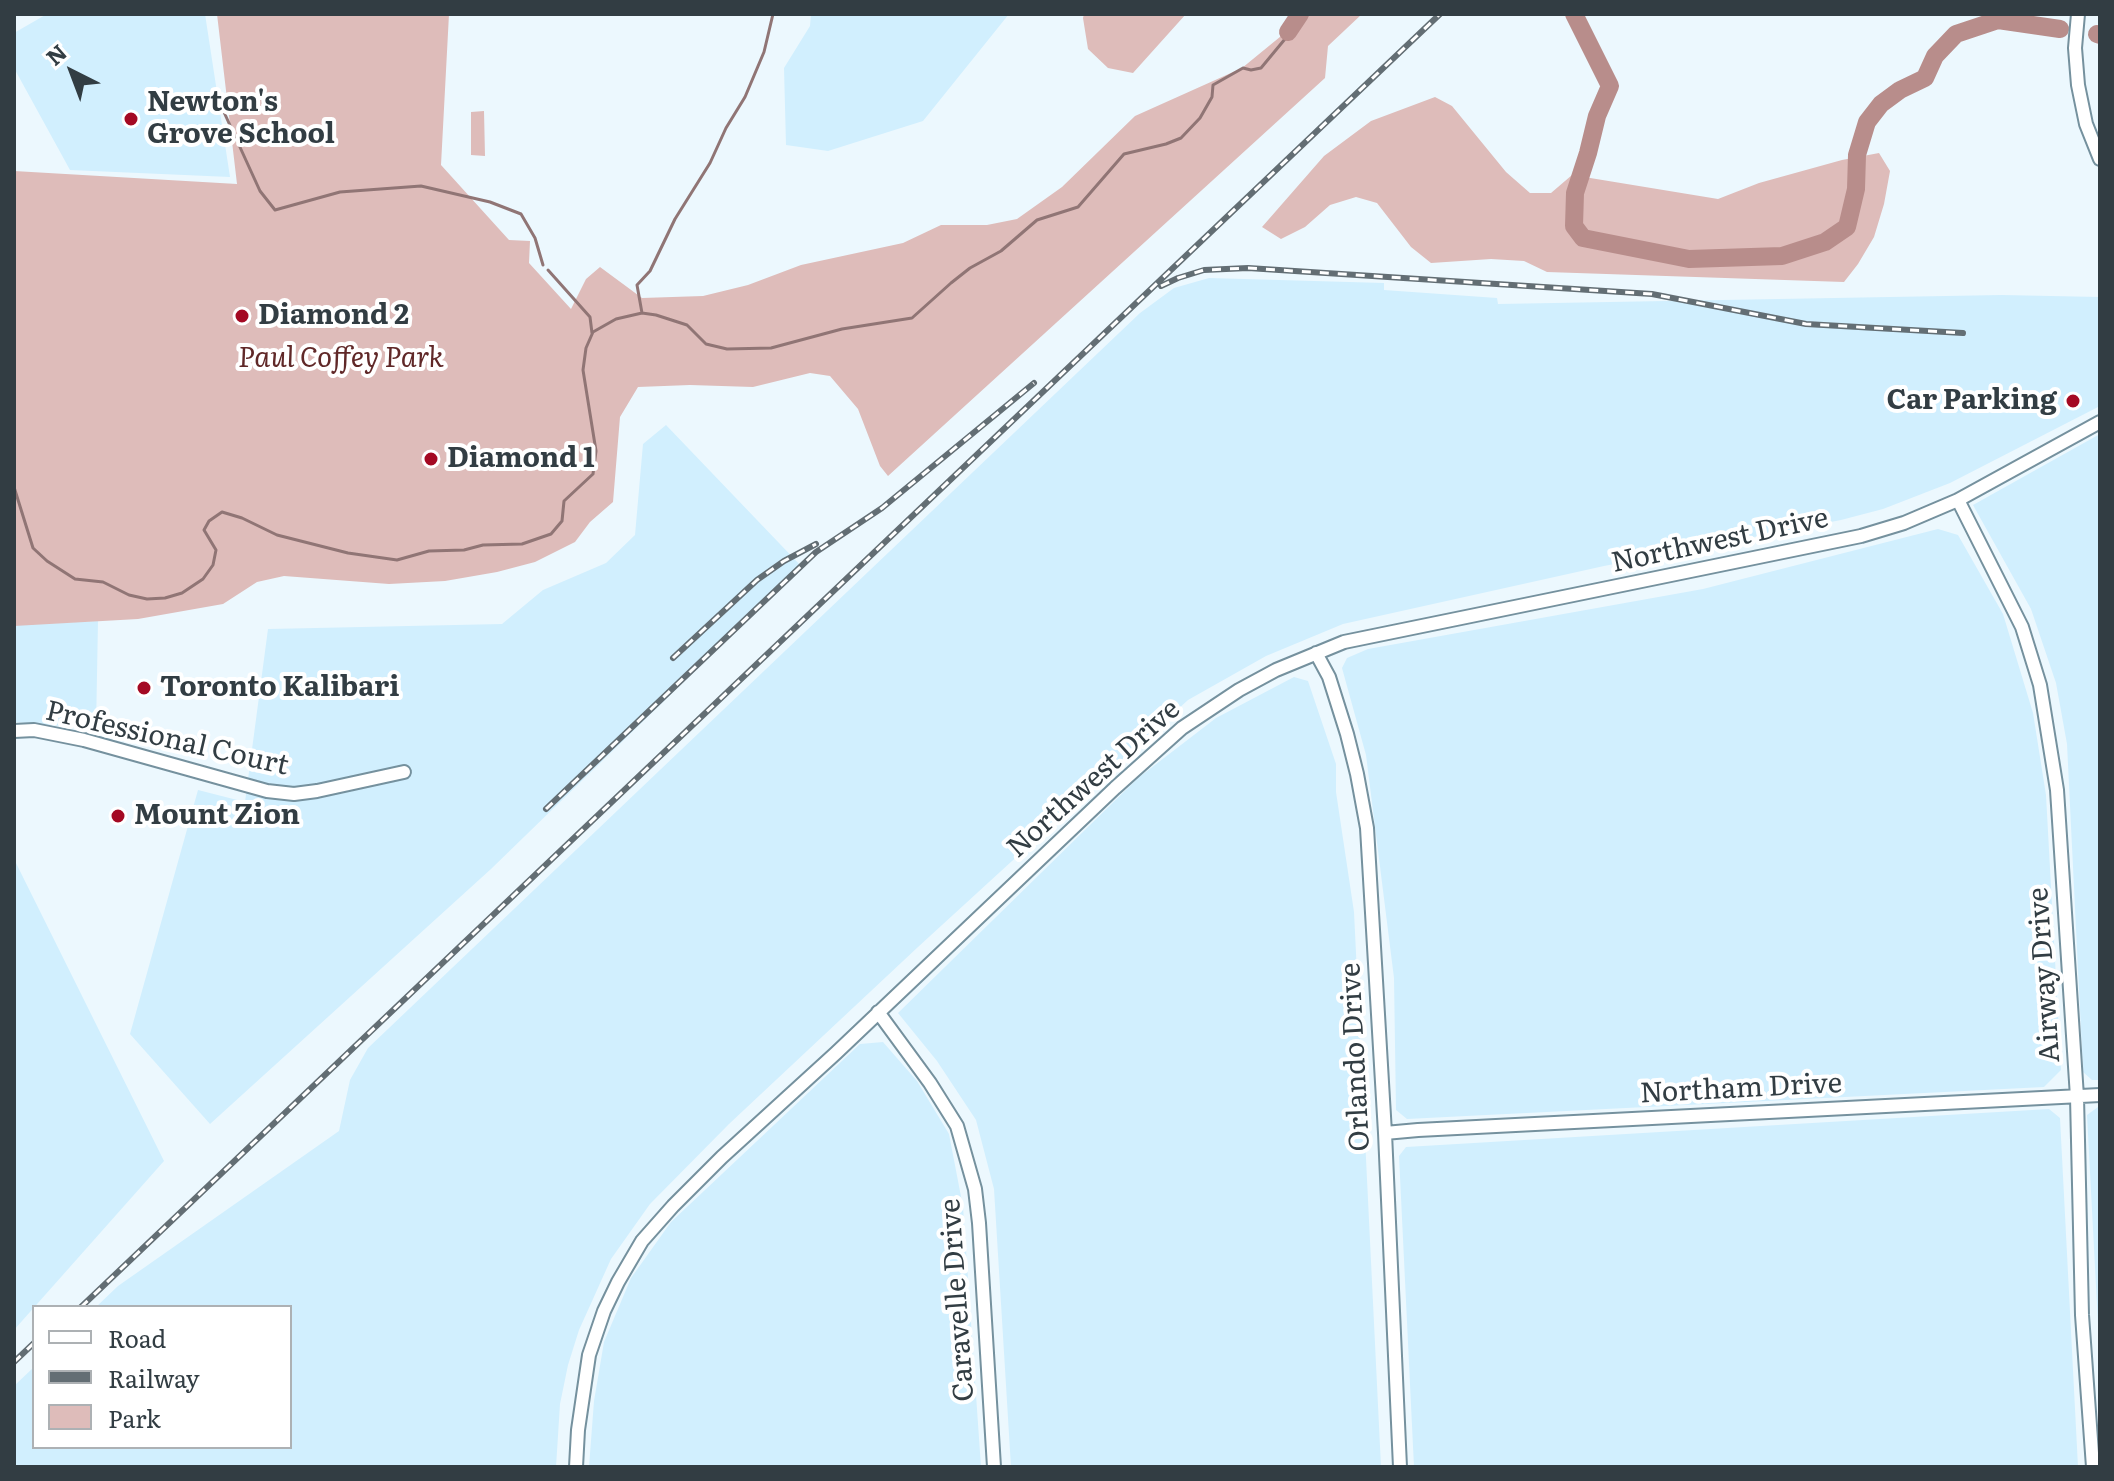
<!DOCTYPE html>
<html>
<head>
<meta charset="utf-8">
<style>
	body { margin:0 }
	#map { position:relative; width:2114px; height:1481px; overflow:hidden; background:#ecf8fe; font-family:Literata,serif }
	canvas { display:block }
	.frame { position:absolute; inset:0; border:16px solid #323d43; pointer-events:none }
	.legend { position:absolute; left:32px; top:1305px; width:260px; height:144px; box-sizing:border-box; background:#fff; border:2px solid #adb1b4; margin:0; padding:10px 14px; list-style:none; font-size:24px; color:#323d43 }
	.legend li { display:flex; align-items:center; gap:16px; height:40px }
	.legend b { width:40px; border:2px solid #adb1b4 }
	.north { position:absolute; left:32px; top:32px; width:80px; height:80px; -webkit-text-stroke:6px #fff; paint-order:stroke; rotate:318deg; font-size:22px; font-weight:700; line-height:32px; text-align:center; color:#323d43 }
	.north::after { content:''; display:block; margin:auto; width:28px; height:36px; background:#323d43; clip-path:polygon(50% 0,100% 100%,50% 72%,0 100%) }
</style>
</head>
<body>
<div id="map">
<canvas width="2114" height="1481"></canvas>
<div class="frame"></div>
<ul class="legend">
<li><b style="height:10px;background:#fff"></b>Road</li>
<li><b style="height:10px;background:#636e74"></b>Railway</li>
<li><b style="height:22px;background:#debcba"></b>Park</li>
</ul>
<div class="north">N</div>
</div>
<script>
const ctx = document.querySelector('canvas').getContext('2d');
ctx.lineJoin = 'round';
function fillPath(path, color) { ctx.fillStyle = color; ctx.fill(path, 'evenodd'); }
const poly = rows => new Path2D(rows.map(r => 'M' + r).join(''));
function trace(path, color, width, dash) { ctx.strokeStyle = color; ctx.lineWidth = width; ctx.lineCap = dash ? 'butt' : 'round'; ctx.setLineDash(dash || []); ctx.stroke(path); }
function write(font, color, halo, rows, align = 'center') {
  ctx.font = font + ' Literata,serif'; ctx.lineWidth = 8; ctx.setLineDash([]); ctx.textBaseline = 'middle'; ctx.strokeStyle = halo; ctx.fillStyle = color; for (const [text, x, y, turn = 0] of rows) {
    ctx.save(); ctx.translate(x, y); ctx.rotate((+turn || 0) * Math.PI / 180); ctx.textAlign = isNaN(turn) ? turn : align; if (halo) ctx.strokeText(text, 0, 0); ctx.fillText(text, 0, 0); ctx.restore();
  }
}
const built = poly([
	[47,14,205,14,230,177,70,170,14,68,14,33],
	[811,14,1009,14,923,121,828,151,786,145,784,68,810,26],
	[1209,278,1384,283,1384,290,1497,298,1498,304,2002,295,2100,297,2100,406,1950,483,1883,509,1841,520,1604,566,1343,624,1266,656,1188,700,918,947,729,1124,650,1204,611,1259,579,1330,568,1365,560,1404,556,1467,14,1467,14,1386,34,1367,34,1447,290,1447,290,1307,96,1307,118,1286,339,1131,350,1080,368,1048,1140,313,1174,288],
	[666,425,802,567,491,869,210,1124,130,1034,198,790,245,802,268,629,502,624,543,590,606,563,635,535,643,444],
	[2100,434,2100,1080,2092,1080,2083,1072,2067,744,2056,683,2031,609,1973,505],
	[1938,529,1958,535,2003,614,2033,713,2046,795,2061,1070,2044,1087,1407,1119,1396,1110,1394,978,1366,755,1342,668,1347,658,1368,649,1703,589],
	[98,621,96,729,14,722,14,625],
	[1294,677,1308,681,1336,764,1336,792,1354,912,1381,1467,1011,1467,994,1189,976,1120,937,1061,898,1013,1138,778,1216,718],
	[14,859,164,1161,14,1330],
	[883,1042,917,1081,949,1134,963,1207,981,1467,589,1467,594,1401,604,1342,631,1278,671,1222,860,1044],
	[2098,1107,2100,1107,2100,1362,2087,1115],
	[2049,1109,2060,1118,2078,1467,1414,1467,1399,1156,1406,1147]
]);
const green = poly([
	[217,14,449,14,441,165,509,240,530,241,529,263,571,309,586,279,600,267,642,298,703,296,748,285,801,265,903,243,941,225,987,225,1017,219,1062,187,1135,116,1242,68,1308,14,1362,14,1328,46,1325,78,888,476,880,466,858,409,830,376,810,373,753,387,690,385,638,387,620,417,613,502,590,522,575,542,535,562,497,572,445,581,389,584,284,576,257,582,223,604,138,619,14,626,14,171,237,184],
	[1084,14,1186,14,1133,73,1108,68,1088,49,1083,18],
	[1435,97,1452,106,1506,172,1530,193,1551,193,1572,175,1718,199,1759,183,1842,160,1879,153,1890,171,1884,204,1874,237,1858,264,1844,282,1547,272,1524,261,1491,259,1431,263,1411,247,1377,203,1356,197,1330,205,1305,227,1281,239,1262,227,1324,156,1371,121],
	[484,111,485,156,471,155,471,112]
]);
const stream = poly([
	[223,110,260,191,275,210,340,192,421,186,490,202,521,214,535,238,543,265],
	[548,270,590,317,592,333],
	[642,313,637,285,650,271,675,219,710,163,726,128,745,97,764,52,773,14],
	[14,487,33,548,47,561,75,579,103,582,129,595,147,599,165,598,182,593,203,579,213,565,216,550,204,530,209,521,222,512,242,518,277,535,348,553,397,560,429,551,464,550,483,545,522,544,551,534,562,521,564,501,593,474,596,451,583,370,586,348,593,332,616,319,642,313,656,315,687,325,706,344,727,349,771,348,842,329,912,318,951,283,970,268,1001,251,1037,220,1078,207,1124,154,1166,144,1181,138,1200,118,1212,97,1213,85,1243,68,1251,70,1261,68,1285,39,1288,32]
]);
const river = poly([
	[1574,14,1610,86,1597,116,1588,153,1575,193,1574,226,1583,238,1689,259,1782,256,1825,242,1847,227,1856,189,1857,155,1867,122,1881,104,1900,90,1925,78,1935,56,1956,34,1998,20,2060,29],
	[1288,32,1300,14],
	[2097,34,2100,35]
]);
const minor = poly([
	[2078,14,2075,48,2078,85,2086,124,2100,159],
	[1958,500,2022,627,2040,685,2057,790,2077,1097,2082,1315,2093,1467],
	[1316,653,1329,677,1347,734,1357,774,1367,828,1385,1133,1400,1467],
	[14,731,34,730,84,740,267,791,294,794,317,791,404,772],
	[878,1012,930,1083,957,1126,975,1189,979,1223,994,1467],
	[1385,1133,1418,1130,2100,1095],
	[576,1467,578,1430,589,1355,604,1311,618,1282,642,1241,673,1206,722,1157,836,1053,1115,788,1182,728,1239,690,1276,670,1344,642,1861,536,1904,523,1958,500,2100,422]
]);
const rail = poly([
	[1161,286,1178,278,1204,270,1248,268,1652,294,1806,324,1963,333],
	[673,658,757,580,784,561,816,544],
	[546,809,816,552,882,508,1034,383],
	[81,1307,1440,14],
	[14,1362,34,1343]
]);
const markers = [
	[131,119,8,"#a40923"],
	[242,316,8,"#a40923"],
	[2073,401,8,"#a40923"],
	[431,459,8,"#a40923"],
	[144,688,8,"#a40923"],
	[118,816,8,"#a40923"]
];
const poiNames = [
	["Newton's",147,103],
	["Grove School",147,135],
	["Diamond 2",258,316],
	["Car Parking",2057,401,"right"],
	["Diamond 1",447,459],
	["Toronto Kalibari",160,688],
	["Mount Zion",134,816]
];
const parkNames = [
	["Paul Coffey Park",341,359]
];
const streetNames = [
	["Northwest Drive",1720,541,-12],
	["Professional Court",167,739,13],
	["Northwest Drive",1094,779,-42],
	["Airway Drive",2045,975,-94],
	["Orlando Drive",1356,1057,-93],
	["Northam Drive",1741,1089,-3],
	["Caravelle Drive",958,1300,-94]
];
fillPath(built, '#d1effe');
fillPath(green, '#debcba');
trace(stream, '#907575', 3);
trace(river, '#b88d8b', 18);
trace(minor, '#75919e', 16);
trace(minor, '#fff', 12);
trace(rail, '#636e74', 6);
trace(rail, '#fff', 3, [9]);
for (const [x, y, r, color] of markers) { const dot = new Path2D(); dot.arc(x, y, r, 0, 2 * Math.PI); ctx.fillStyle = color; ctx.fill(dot); trace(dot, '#fff', 3); }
write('bold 28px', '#323d43', '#fff', poiNames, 'left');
write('italic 28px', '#602828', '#fff', parkNames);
write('28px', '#323d43', '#fff', streetNames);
</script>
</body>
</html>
